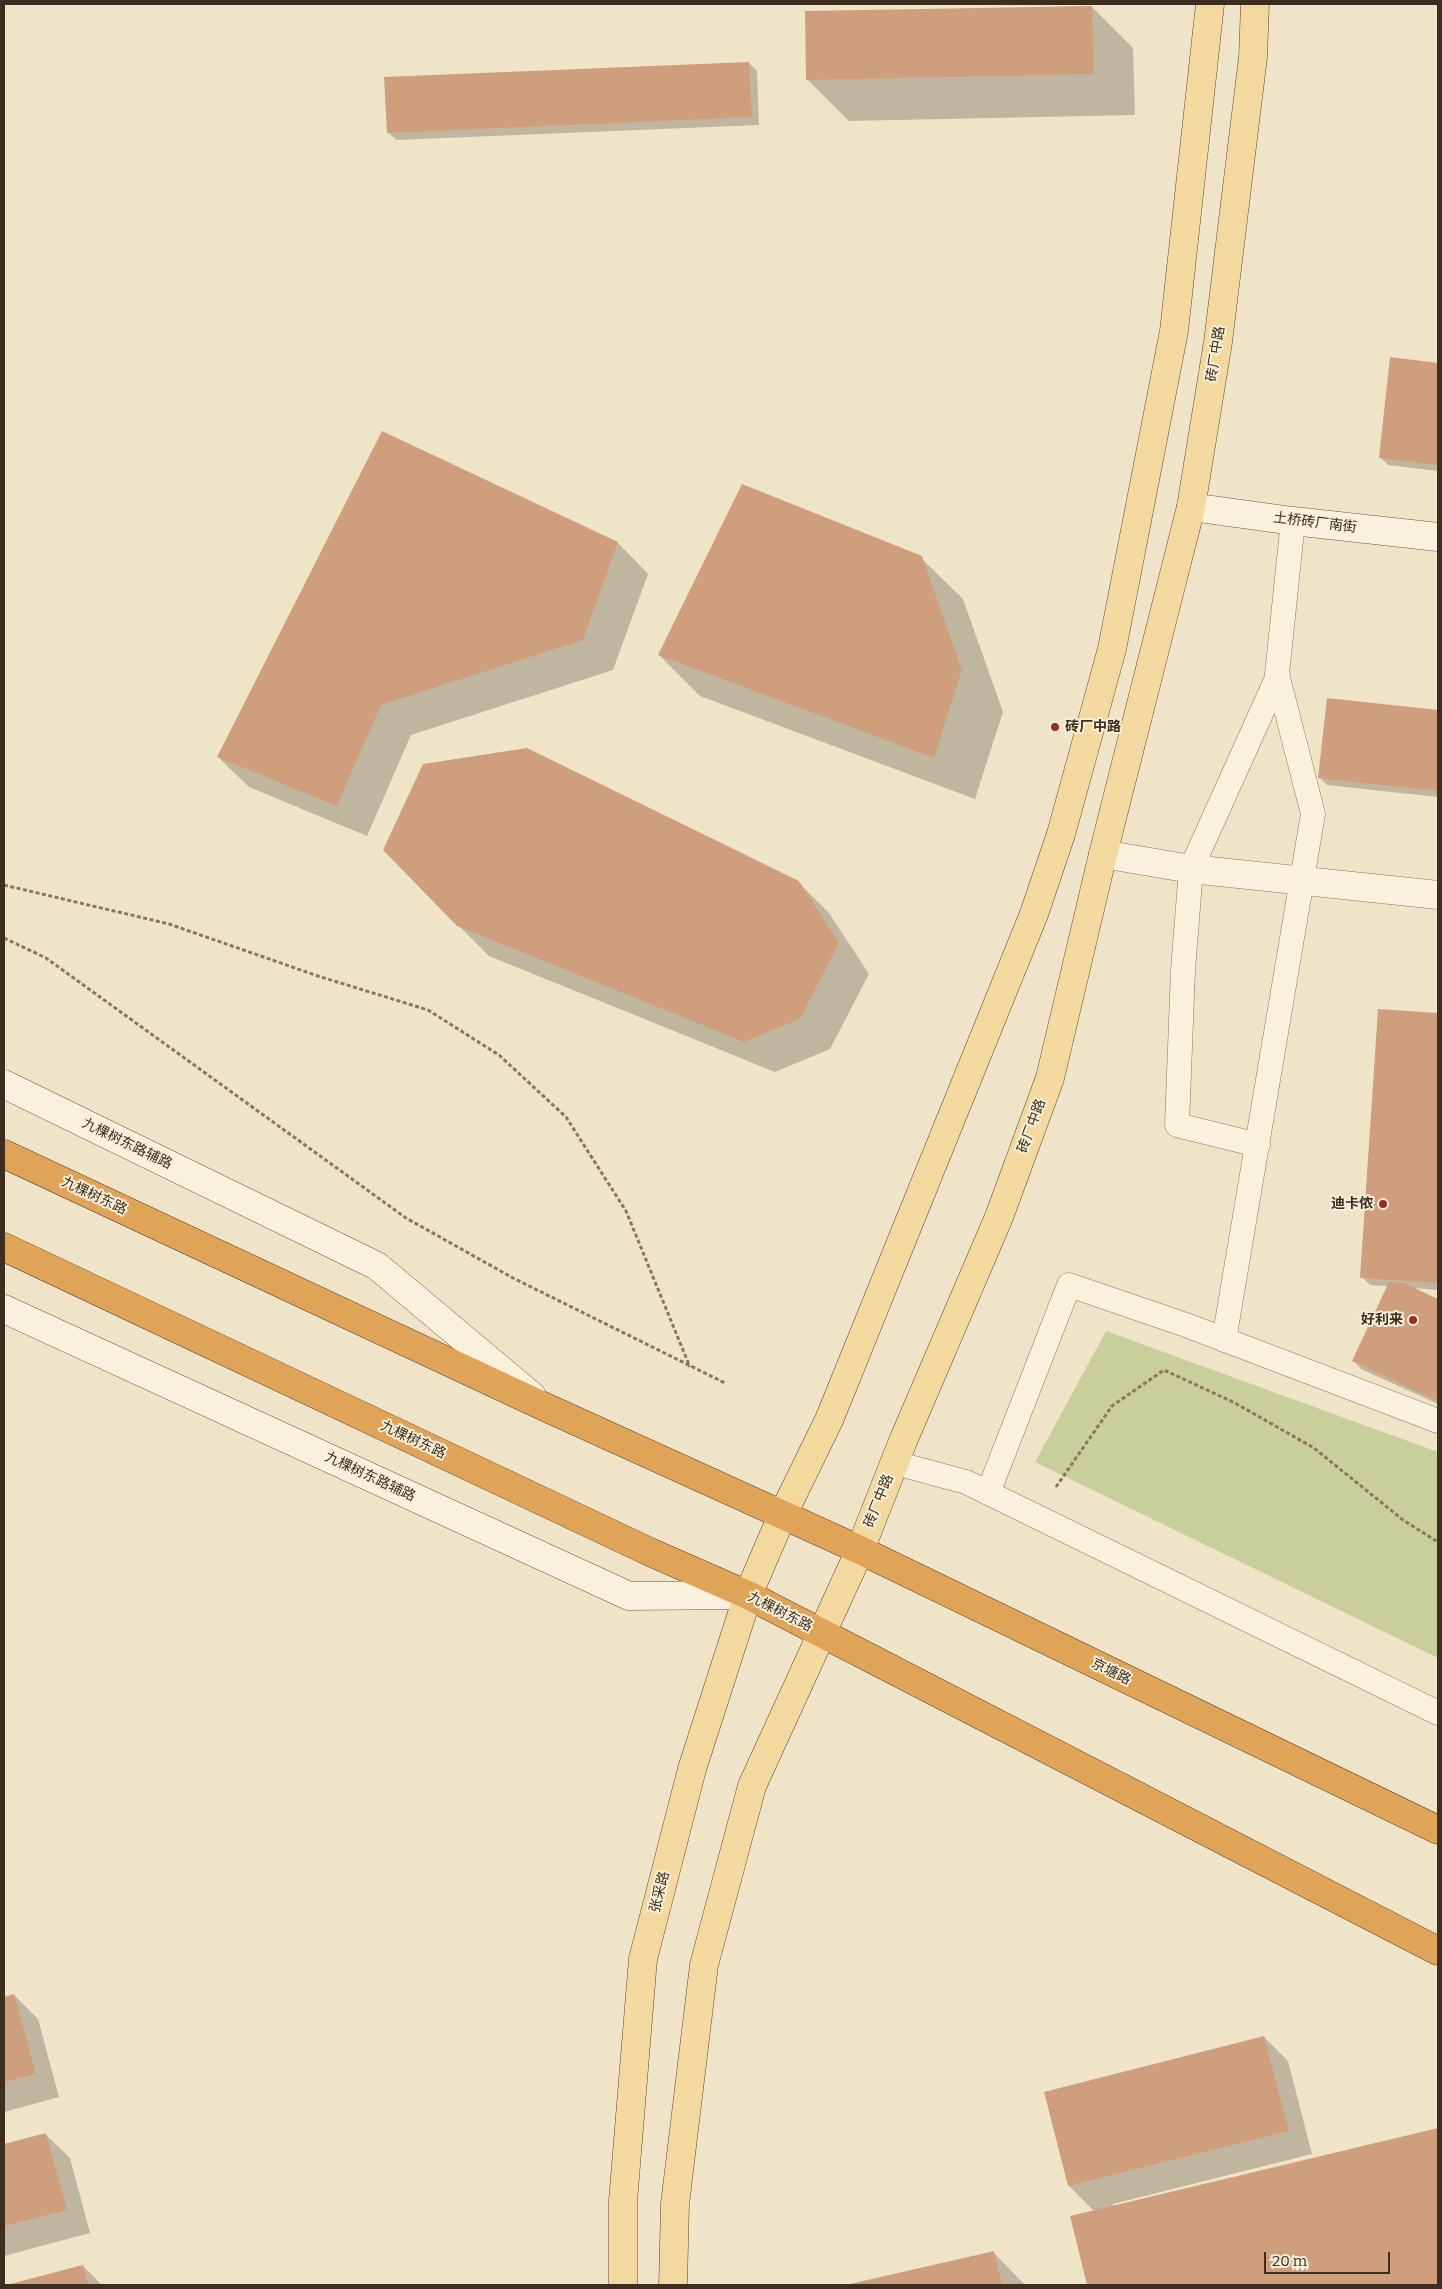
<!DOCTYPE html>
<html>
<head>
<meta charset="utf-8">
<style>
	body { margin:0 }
	#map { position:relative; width:1442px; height:2289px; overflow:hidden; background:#f0e4c8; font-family:Bitter,serif }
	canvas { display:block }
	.frame { position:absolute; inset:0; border:5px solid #3d2e20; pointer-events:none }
	.scale { position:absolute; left:1264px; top:2252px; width:126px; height:22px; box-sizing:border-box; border:2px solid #3d2e20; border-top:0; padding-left:6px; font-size:15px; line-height:18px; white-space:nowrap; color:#3d2e20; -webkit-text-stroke:4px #f7eed8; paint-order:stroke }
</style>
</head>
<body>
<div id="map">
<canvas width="1442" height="2289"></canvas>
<div class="frame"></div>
<div class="scale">20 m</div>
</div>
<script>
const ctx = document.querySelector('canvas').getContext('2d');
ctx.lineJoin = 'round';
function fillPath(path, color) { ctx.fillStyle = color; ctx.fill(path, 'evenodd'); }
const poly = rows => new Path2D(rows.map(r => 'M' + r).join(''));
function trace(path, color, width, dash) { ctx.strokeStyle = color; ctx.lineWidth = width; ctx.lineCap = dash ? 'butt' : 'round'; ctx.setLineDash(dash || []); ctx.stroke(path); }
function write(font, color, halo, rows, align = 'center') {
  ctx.font = font + ' Bitter,"Noto Sans SC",serif'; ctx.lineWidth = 4; ctx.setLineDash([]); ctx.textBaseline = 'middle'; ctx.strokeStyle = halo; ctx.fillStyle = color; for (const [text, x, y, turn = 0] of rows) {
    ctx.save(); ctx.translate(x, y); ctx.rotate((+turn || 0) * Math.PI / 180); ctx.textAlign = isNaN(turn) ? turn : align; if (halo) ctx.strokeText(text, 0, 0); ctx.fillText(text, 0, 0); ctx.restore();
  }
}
const green = poly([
	[1106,1331,1438,1452,1438,1658,1035,1462]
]);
const shadow = poly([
	[1092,7,1133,48,1135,115,849,121,807,79],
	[749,63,757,71,759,125,396,140,388,132],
	[1391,359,1438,364,1438,471,1388,465,1380,457],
	[618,543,648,574,613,670,411,735,367,836,249,787,218,757],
	[921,558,963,599,1003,712,975,799,700,696,659,655],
	[1328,699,1438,711,1438,797,1327,785,1320,778],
	[798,882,829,913,869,974,830,1049,775,1072,489,956,458,925],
	[1380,1010,1438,1014,1438,1290,1412,1288,1438,1300,1438,1404,1361,1369,1354,1361,1388,1286,1370,1285,1362,1277],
	[14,1995,38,2019,59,2097,4,2112,4,1998],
	[1264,2037,1288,2061,1312,2154,1113,2204,1114,2207,1438,2129,1438,2285,1089,2285,1072,2217,1094,2211,1069,2186],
	[46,2135,70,2158,90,2233,4,2256,4,2146],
	[994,2253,1025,2285,853,2285],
	[83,2266,102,2285,8,2285]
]);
const building = poly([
	[1092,6,1094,74,806,80,805,11],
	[749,62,752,117,387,133,384,77],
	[1390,357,1438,363,1438,465,1379,458],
	[382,431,618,542,583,640,381,705,337,806,217,757],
	[742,484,922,556,962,670,934,758,658,655],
	[1327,698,1438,710,1438,791,1318,778],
	[527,748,799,881,839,943,800,1019,744,1042,457,926,383,850,423,764],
	[1378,1009,1438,1013,1438,1283,1360,1278],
	[1389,1282,1404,1283,1438,1299,1438,1401,1352,1361],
	[14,1994,36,2074,4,2082,4,1997],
	[1264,2036,1289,2131,1068,2186,1044,2092],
	[1438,2128,1438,2285,1087,2285,1070,2216],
	[46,2133,67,2210,4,2226,4,2144],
	[994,2251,1002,2285,850,2285,850,2284],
	[83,2265,88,2285,6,2285]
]);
const path = poly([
	[4,885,169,924,318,976,428,1010,499,1055,566,1117,626,1211,690,1367],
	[4,938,46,958,406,1218,513,1278,725,1383],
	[1056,1487,1112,1406,1164,1370,1235,1403,1314,1448,1403,1520,1438,1542]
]);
const lane = poly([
	[1258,1145,1177,1125,1183,970,1191,869,1278,676],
	[1224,1340,1313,814,1277,674,1293,521],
	[895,1463,966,1482,1438,1713],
	[988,1493,1069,1285,1186,1325,1438,1421]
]);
const street = poly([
	[1103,854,1191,869,1438,895]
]);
const secondary = poly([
	[1191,507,1293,521,1438,537],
	[4,1084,377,1266,532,1396],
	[4,1309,629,1596,748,1595]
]);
const primary = poly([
	[623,2285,623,2201,643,1959,692,1769,748,1595,782,1516,829,1420,1034,914,1061,834,1112,649,1174,331,1210,4],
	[673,2285,675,2204,704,1965,752,1786,860,1550,903,1441,999,1217,1050,1078,1103,854,1191,507,1218,342,1253,57,1255,4]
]);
const highway = poly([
	[4,1154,545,1407,860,1550,1438,1830],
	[4,1247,650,1552,748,1595,1438,1951]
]);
const markers = [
	[1055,727,5,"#9e2a2b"],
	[1383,1204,5,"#9e2a2b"],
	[1413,1320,5,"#9e2a2b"]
];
const streetNames = [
	["砖厂中路",1216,354,-81],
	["土桥砖厂南街",1315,523,7],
	["砖厂中路",1032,1126,-70],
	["九棵树东路辅路",127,1144,26],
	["九棵树东路",94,1196,25],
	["九棵树东路",413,1440,25],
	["九棵树东路辅路",370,1477,25],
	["砖厂中路",879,1501,-68],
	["九棵树东路",780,1612,27],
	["京塘路",1111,1672,26],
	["张采路",660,1892,-76]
];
const poiNames = [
	["砖厂中路",1065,727,"left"],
	["迪卡侬",1373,1204],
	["好利来",1403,1320]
];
fillPath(green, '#c9cf9b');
fillPath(shadow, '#0003');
fillPath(building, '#cf9f7d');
trace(lane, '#8d765c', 25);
trace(street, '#8d765c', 29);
trace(secondary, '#6f573f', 29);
trace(primary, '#5b4430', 29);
trace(highway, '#5b4430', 29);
trace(path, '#8d765c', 3, [4, 2.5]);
trace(lane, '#faf1dc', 24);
trace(street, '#faf1dc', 28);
trace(secondary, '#faf1dc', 28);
trace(primary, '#f3d9a0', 28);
trace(highway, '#e0a458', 28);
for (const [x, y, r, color] of markers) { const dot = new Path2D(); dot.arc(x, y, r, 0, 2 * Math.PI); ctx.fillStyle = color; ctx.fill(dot); trace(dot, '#f7eed8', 2); }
write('14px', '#3d2e20', '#f7eed8', streetNames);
write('bold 14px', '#3d2e20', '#f7eed8', poiNames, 'right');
</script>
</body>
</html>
